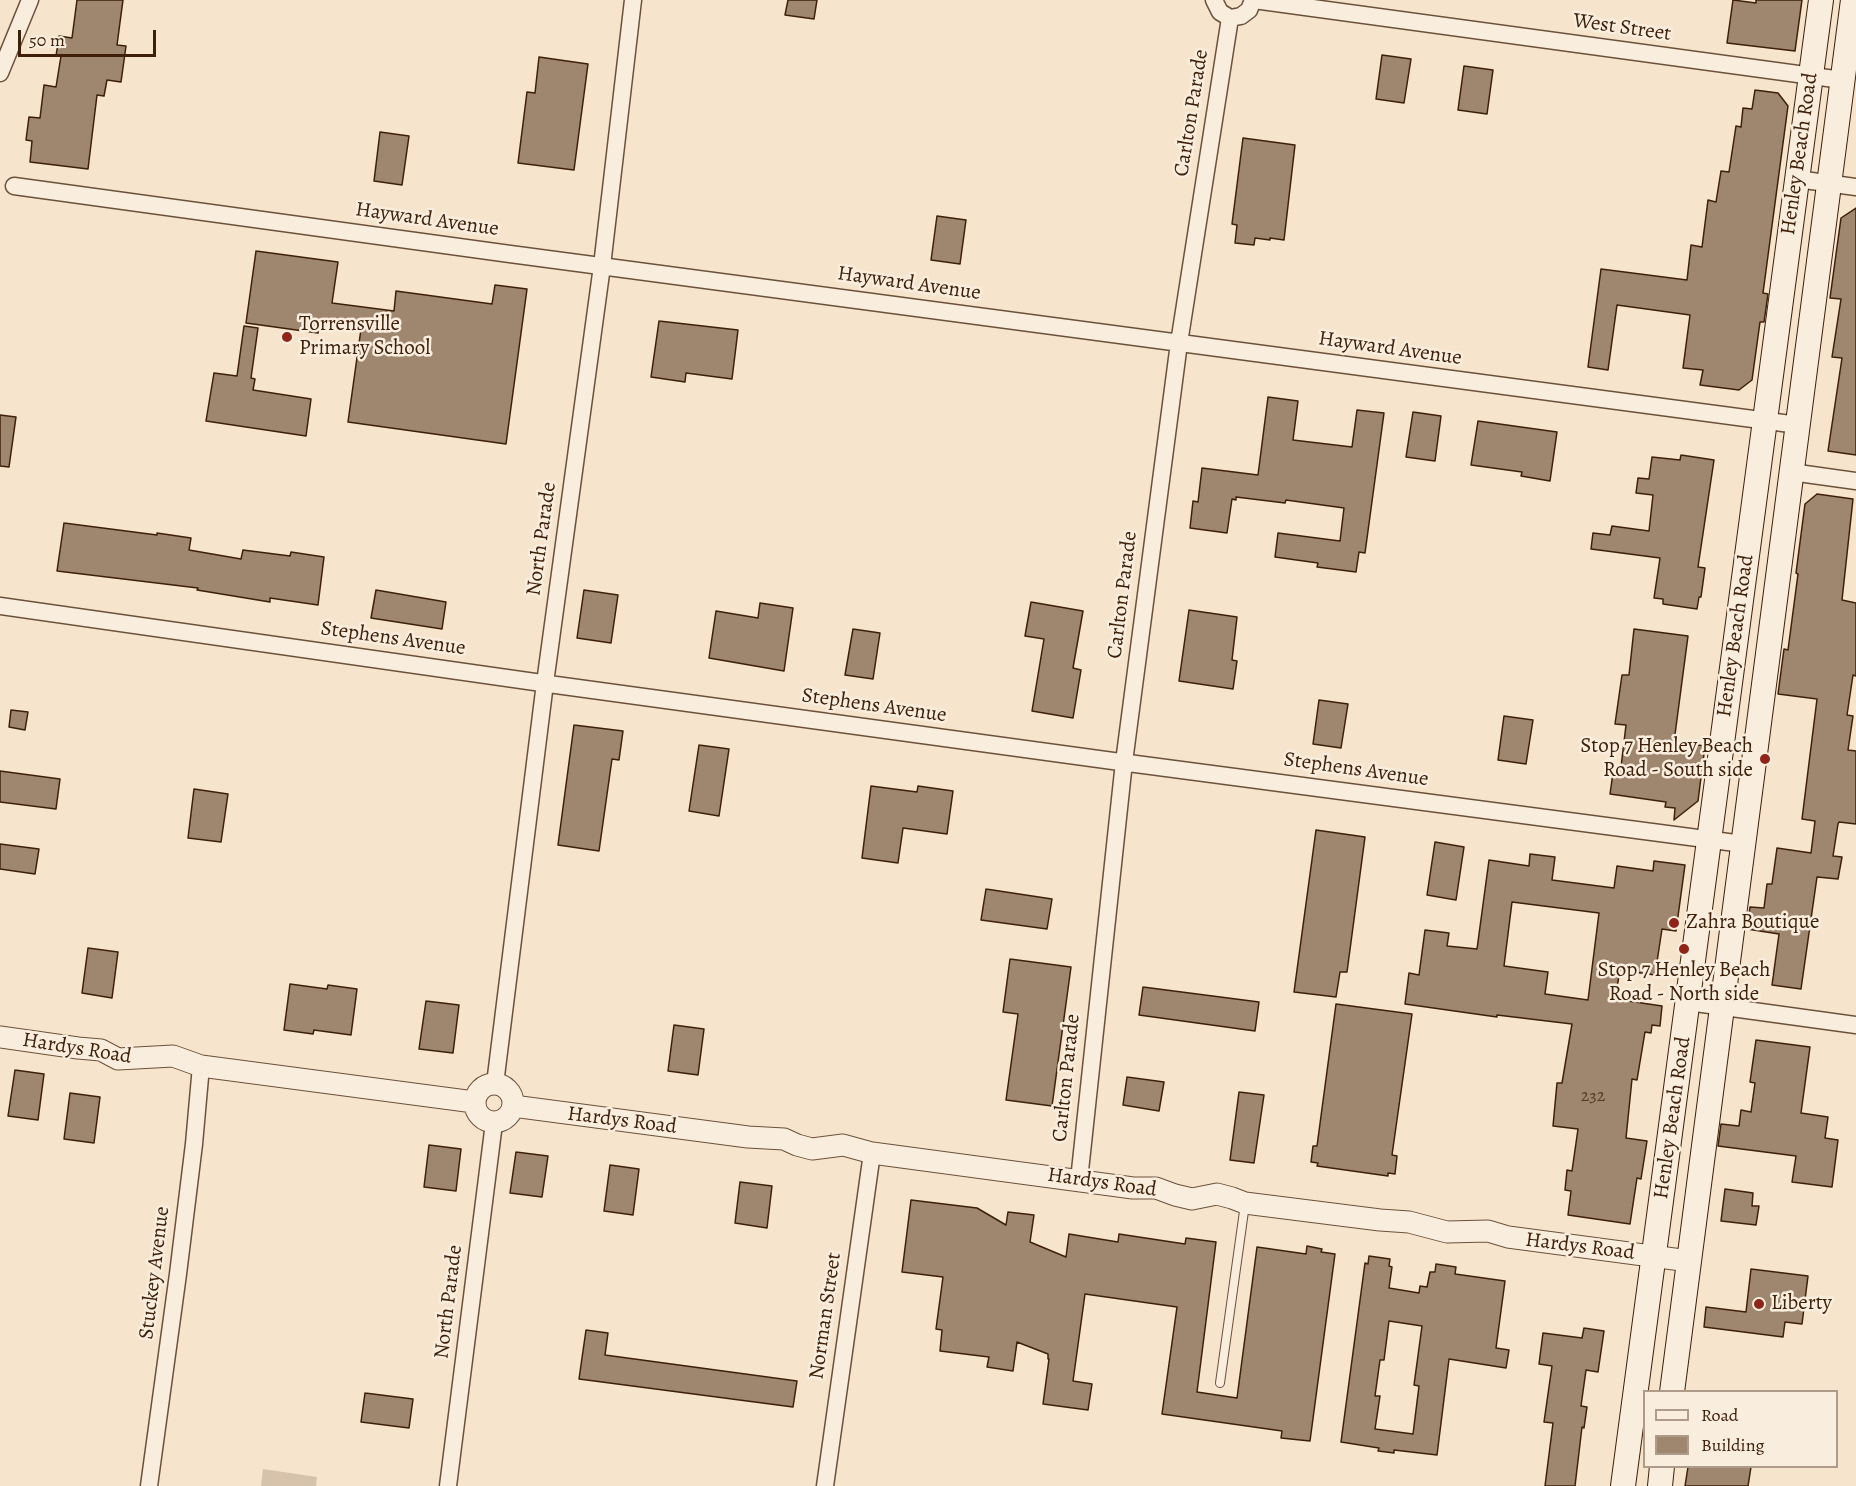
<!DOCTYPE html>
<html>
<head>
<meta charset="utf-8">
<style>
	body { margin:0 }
	#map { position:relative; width:1856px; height:1486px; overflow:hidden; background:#f6e4cd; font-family:Alegreya,serif }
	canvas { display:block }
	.legend { position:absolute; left:1643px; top:1390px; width:195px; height:78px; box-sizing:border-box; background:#f9edde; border:2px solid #ae9b89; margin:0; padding:8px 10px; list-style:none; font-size:18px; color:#3e2009 }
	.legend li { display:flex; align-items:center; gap:12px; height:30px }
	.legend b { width:30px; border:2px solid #ae9b89 }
	.scale { position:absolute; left:18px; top:30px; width:138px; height:27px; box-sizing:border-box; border:3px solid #3e2009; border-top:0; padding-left:8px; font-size:18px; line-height:21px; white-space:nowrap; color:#3e2009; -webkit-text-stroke:4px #f9edde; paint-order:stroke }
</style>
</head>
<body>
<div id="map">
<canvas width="1856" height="1486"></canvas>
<ul class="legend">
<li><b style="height:8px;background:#f9edde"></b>Road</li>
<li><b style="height:16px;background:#9e866f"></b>Building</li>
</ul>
<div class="scale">50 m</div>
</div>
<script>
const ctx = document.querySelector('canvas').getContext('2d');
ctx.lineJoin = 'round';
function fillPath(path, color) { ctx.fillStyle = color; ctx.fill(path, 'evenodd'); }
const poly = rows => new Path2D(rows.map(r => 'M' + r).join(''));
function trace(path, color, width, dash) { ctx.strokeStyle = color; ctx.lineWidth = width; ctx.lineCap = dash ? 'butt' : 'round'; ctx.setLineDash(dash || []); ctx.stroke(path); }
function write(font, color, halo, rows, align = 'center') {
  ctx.font = font + ' Alegreya,serif'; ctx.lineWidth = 5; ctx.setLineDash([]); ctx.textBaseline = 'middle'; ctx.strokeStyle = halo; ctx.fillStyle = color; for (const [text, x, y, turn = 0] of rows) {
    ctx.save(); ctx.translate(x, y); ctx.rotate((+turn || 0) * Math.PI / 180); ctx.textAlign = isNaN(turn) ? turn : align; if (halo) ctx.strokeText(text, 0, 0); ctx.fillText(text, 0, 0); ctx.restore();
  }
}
const green = poly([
	[263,1469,317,1477,316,1486,261,1486]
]);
const building = poly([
	[77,0,123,0,117,45,126,46,121,82,107,80,104,96,97,95,88,169,30,162,32,141,26,140,29,117,40,118,44,85,56,87,61,56,56,56,59,36,72,38,77,0],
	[788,0,817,0,814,19,785,15,788,0],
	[1733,0,1756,3,1756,0,1802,0,1795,51,1727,43,1733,0],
	[1382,55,1411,59,1404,103,1376,99,1382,55],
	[539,57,588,64,574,170,518,163,527,92,535,93,539,57],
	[1464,66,1493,70,1487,114,1458,110,1464,66],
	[1755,90,1778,93,1788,106,1763,293,1768,294,1764,322,1760,322,1752,380,1739,390,1700,385,1703,370,1683,368,1690,315,1617,305,1608,370,1588,367,1601,269,1687,280,1691,245,1702,247,1708,200,1716,202,1721,171,1729,172,1736,126,1741,127,1743,108,1752,109,1755,90],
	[380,132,409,136,402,185,374,181,380,132],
	[1243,138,1295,145,1284,240,1270,238,1270,240,1255,238,1254,245,1235,243,1237,225,1232,224,1243,138],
	[1856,208,1856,455,1828,451,1842,358,1832,357,1841,299,1830,298,1841,218,1856,208],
	[937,216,966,220,960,264,931,260,937,216],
	[256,251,338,262,332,303,394,311,396,291,492,304,495,285,527,289,506,444,348,422,361,329,320,323,318,333,246,323,256,251],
	[659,321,738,330,732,379,686,373,685,382,651,377,659,321],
	[244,326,258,328,251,378,255,379,253,390,311,399,306,436,206,421,214,373,237,376,244,326],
	[1268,397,1298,401,1293,440,1352,447,1357,410,1384,413,1365,553,1359,552,1356,572,1317,567,1318,563,1275,557,1278,533,1340,541,1344,508,1286,500,1285,503,1236,497,1236,500,1232,499,1227,533,1190,528,1193,501,1198,502,1202,468,1258,475,1268,397],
	[1413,412,1441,416,1435,461,1406,457,1413,412],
	[0,415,16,417,9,467,0,466,0,415],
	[1478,421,1557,432,1550,481,1521,476,1522,472,1471,465,1478,421],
	[1681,455,1714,460,1698,567,1705,568,1701,597,1699,597,1697,609,1663,604,1663,599,1654,598,1660,558,1591,549,1593,533,1610,535,1612,526,1649,531,1653,495,1636,493,1638,478,1649,479,1652,457,1680,460,1681,455],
	[1817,494,1853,499,1842,600,1856,603,1856,676,1853,675,1847,715,1853,716,1848,750,1856,751,1856,824,1839,822,1838,824,1833,856,1842,857,1838,879,1817,877,1801,989,1772,985,1779,934,1747,929,1750,907,1764,908,1767,884,1772,884,1777,848,1811,853,1815,821,1802,819,1817,699,1778,694,1784,649,1788,650,1798,574,1796,573,1805,504,1817,494],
	[64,523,157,535,157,533,191,538,189,550,241,559,243,550,290,556,291,552,324,557,318,605,270,598,270,602,197,590,198,588,57,571,64,523],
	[376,590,446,602,442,629,371,618,376,590],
	[584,590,618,595,611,643,577,638,584,590],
	[1031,602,1083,611,1073,668,1081,670,1073,718,1032,711,1044,639,1025,636,1031,602],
	[760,603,793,608,784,671,709,658,716,611,758,618,760,603],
	[1189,610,1237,617,1232,660,1237,661,1233,689,1179,681,1189,610],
	[853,629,880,633,873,679,845,675,853,629],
	[1634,629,1688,636,1674,742,1705,746,1698,801,1674,820,1675,808,1665,807,1666,802,1610,794,1614,766,1621,767,1626,725,1615,724,1622,675,1629,675,1634,629],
	[1319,700,1348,704,1341,748,1313,744,1319,700],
	[11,710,28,712,25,730,9,727,11,710],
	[1504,716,1533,720,1526,764,1498,760,1504,716],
	[574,725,623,731,619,760,612,759,599,851,558,845,574,725],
	[699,745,729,749,719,816,689,811,699,745],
	[0,771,60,779,56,809,0,802,0,771],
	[871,786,917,792,918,786,953,791,947,834,903,828,898,863,862,858,871,786],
	[194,789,228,794,221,842,188,838,194,789],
	[1316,830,1365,837,1347,972,1340,972,1336,997,1294,992,1316,830],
	[1435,842,1464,847,1456,900,1427,895,1435,842],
	[0,844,39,849,35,874,0,869,0,844],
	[1530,854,1555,857,1552,880,1614,888,1617,866,1653,871,1654,861,1685,865,1676,931,1662,929,1655,975,1620,970,1615,999,1662,1006,1660,1026,1652,1025,1651,1033,1645,1032,1637,1080,1632,1079,1626,1138,1647,1141,1641,1179,1637,1178,1630,1224,1568,1215,1571,1191,1565,1190,1567,1170,1572,1171,1578,1129,1553,1126,1557,1083,1562,1083,1572,1024,1497,1015,1497,1017,1405,1004,1409,973,1419,975,1425,930,1449,933,1447,946,1477,949,1489,860,1529,866,1530,854],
	[1512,902,1599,913,1588,1000,1545,994,1548,972,1504,966,1512,902],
	[986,889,1052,899,1047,929,981,920,986,889],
	[88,948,118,952,112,998,82,993,88,948],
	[1010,959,1071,967,1052,1106,1006,1100,1018,1014,1003,1012,1010,959],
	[290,984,327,989,328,985,357,989,351,1035,314,1030,313,1034,284,1030,290,984],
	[1143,987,1259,1002,1255,1031,1139,1015,1143,987],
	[426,1001,459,1005,453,1053,419,1049,426,1001],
	[1336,1004,1412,1014,1392,1155,1397,1156,1395,1174,1388,1173,1388,1176,1317,1166,1318,1163,1311,1162,1313,1146,1317,1146,1336,1004],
	[674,1025,704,1029,698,1075,668,1071,674,1025],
	[1756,1040,1810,1047,1801,1113,1828,1117,1825,1138,1838,1140,1832,1187,1792,1182,1796,1156,1718,1146,1721,1124,1739,1126,1741,1110,1751,1112,1755,1083,1750,1082,1756,1040],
	[15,1070,44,1074,38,1120,8,1116,15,1070],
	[1127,1077,1164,1082,1159,1111,1123,1105,1127,1077],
	[1239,1092,1264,1095,1254,1163,1230,1160,1239,1092],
	[70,1093,100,1097,94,1143,64,1139,70,1093],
	[429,1145,461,1149,456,1191,424,1187,429,1145],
	[516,1152,548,1156,542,1197,510,1193,516,1152],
	[610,1165,639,1169,633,1215,604,1211,610,1165],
	[740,1182,772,1186,767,1228,735,1223,740,1182],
	[1725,1189,1753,1193,1752,1206,1759,1206,1756,1225,1721,1221,1725,1189],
	[911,1200,977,1208,1006,1225,1008,1212,1034,1215,1030,1242,1066,1257,1069,1234,1118,1242,1119,1234,1185,1244,1186,1238,1216,1242,1197,1392,1237,1398,1257,1247,1306,1254,1307,1246,1322,1249,1321,1252,1335,1254,1310,1441,1281,1438,1282,1431,1162,1414,1177,1307,1085,1294,1073,1381,1092,1384,1088,1410,1043,1404,1049,1359,1048,1359,1048,1354,1017,1342,1013,1371,987,1367,989,1357,940,1351,942,1330,936,1329,943,1277,902,1272,911,1200],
	[1369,1256,1390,1259,1389,1266,1392,1267,1389,1288,1419,1293,1420,1286,1427,1287,1430,1272,1435,1272,1436,1264,1456,1267,1455,1274,1505,1281,1496,1348,1509,1350,1506,1368,1449,1359,1437,1455,1394,1450,1394,1453,1378,1451,1379,1448,1341,1442,1365,1263,1368,1264,1369,1256],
	[1389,1321,1422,1326,1414,1385,1419,1386,1413,1434,1375,1429,1380,1396,1375,1396,1380,1360,1384,1360,1389,1321],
	[1751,1269,1808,1276,1802,1324,1785,1322,1783,1337,1704,1327,1706,1307,1746,1312,1751,1269],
	[1584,1328,1604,1331,1598,1372,1586,1370,1581,1406,1587,1407,1584,1428,1582,1427,1575,1486,1545,1486,1553,1423,1544,1422,1552,1366,1539,1364,1543,1333,1582,1338,1584,1328],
	[586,1330,608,1333,605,1355,797,1381,793,1407,579,1379,586,1330],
	[365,1393,413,1399,409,1428,361,1422,365,1393],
	[1688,1467,1751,1467,1748,1486,1685,1486,1688,1467]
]);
const service = poly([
	[1220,1383,1245,1204]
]);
const minor = poly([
	[1214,0,1220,12,1230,18,1241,16,1249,10,1253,0],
	[1254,0,1842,80],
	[0,73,30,0],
	[1797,179,1856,187],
	[14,186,510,254,1798,425],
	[1791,472,1856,481],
	[0,606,556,685,1113,761,1743,844],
	[1688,1002,1856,1025],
	[495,1084,545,683,602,266,633,0],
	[1079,1180,1124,762,1179,343,1230,18],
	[149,1486,178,1274,194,1144,201,1066],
	[448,1486,494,1123],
	[825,1486,872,1153]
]);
const tertiary = poly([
	[0,1037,78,1048,101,1050,118,1059,173,1056,201,1066,474,1102],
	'475 1103a19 19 0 1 1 38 0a19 19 0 1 1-38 0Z',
	[513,1106,748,1137,784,1139,797,1145,812,1149,843,1145,872,1153,1133,1188,1156,1188,1175,1195,1192,1199,1217,1194,1232,1198,1245,1203,1380,1220,1409,1222,1447,1232,1488,1231,1508,1237,1689,1261]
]);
const secondary = poly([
	[1672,1392,1853,0],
	[1623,1486,1821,0],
	[1660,1486,1662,1466]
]);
const markers = [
	[287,337,6,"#8f2418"],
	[1765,759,6,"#8f2418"],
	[1674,923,6,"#8f2418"],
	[1684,949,6,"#8f2418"],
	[1759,1304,6,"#8f2418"]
];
const numberNames = [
	["232",1593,1097]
];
const streetNames = [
	["West Street",1622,28,8],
	["Carlton Parade",1192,113,-81],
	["Henley Beach Road",1800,154,-82],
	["Hayward Avenue",427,220,8],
	["Hayward Avenue",909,284,8],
	["Hayward Avenue",1390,349,8],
	["North Parade",542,539,-82],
	["Carlton Parade",1123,595,-83],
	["Henley Beach Road",1736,636,-82],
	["Stephens Avenue",393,639,8],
	["Stephens Avenue",874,706,8],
	["Stephens Avenue",1356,770,8],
	["Hardys Road",77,1049,9],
	["Carlton Parade",1067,1078,-84],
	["Henley Beach Road",1673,1118,-82],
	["Hardys Road",622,1121,7],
	["Hardys Road",1102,1183,8],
	["Hardys Road",1580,1247,7],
	["Stuckey Avenue",155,1273,-83],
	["North Parade",449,1302,-83],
	["Norman Street",826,1316,-82]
];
const poiNames = [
	["Torrensville",299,325],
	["Primary School",299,349],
	["Stop 7 Henley Beach",1753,747,"right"],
	["Road - South side",1753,771,"right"],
	["Zahra Boutique",1686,923],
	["Stop 7 Henley Beach",1684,971,"center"],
	["Road - North side",1684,995,"center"],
	["Liberty",1771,1304]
];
fillPath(green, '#d7c3ac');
fillPath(building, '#9e866f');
trace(building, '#3e2009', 1.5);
trace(service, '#6c513a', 10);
trace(minor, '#6c513a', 19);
trace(tertiary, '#6c513a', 23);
trace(secondary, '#3e2009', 26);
trace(service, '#f9edde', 8);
trace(minor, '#f9edde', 16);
trace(tertiary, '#f9edde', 21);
trace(secondary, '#f9edde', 24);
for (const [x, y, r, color] of markers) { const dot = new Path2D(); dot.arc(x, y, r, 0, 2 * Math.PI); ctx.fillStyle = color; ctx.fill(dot); trace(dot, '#f9edde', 2); }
write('18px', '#563a22', null, numberNames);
write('21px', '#3e2009', '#f9edde', streetNames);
write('21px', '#3e2009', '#f9edde', poiNames, 'left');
</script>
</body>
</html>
